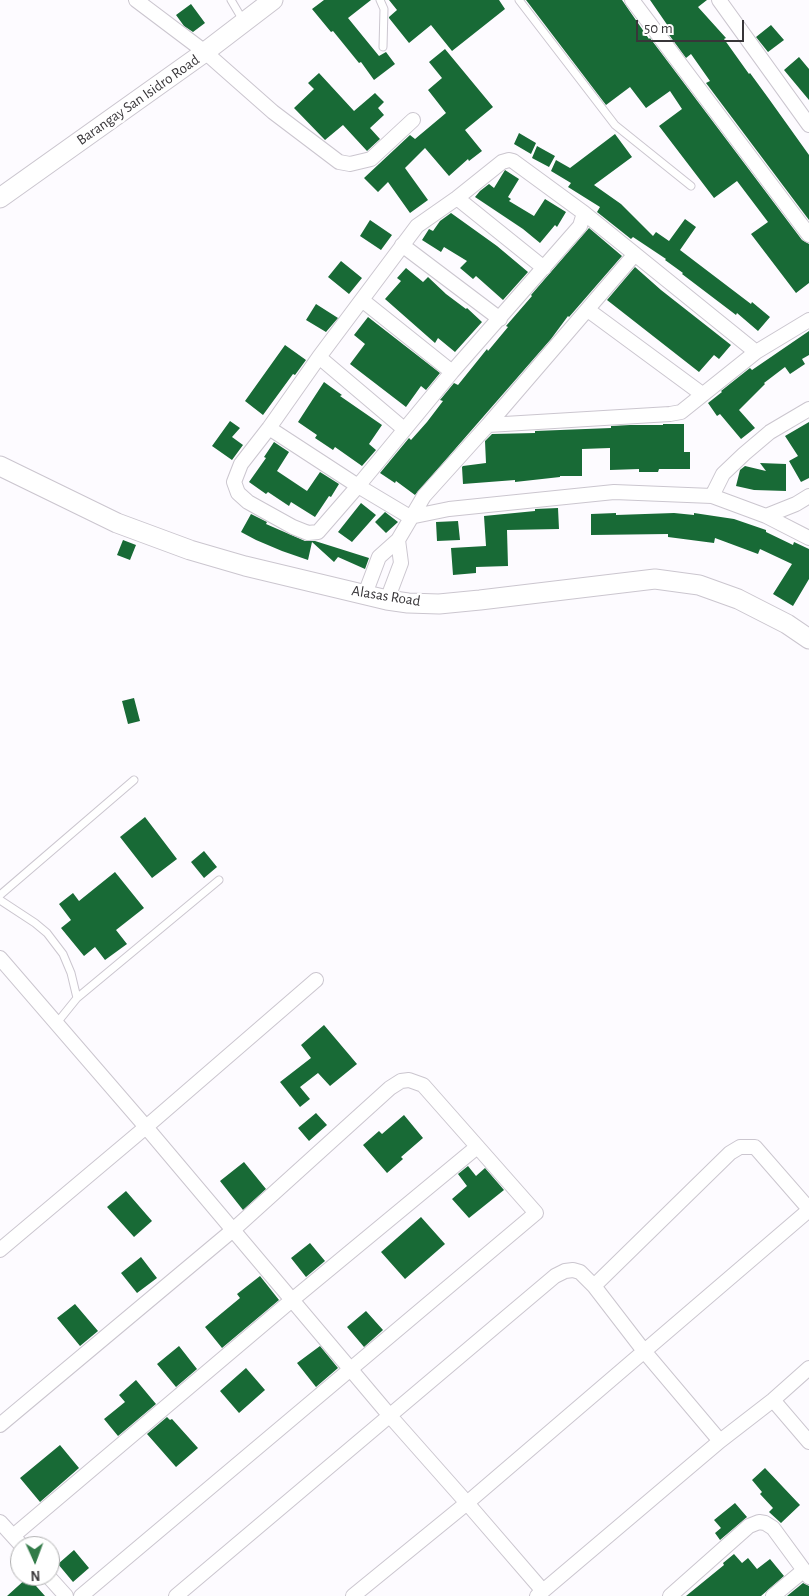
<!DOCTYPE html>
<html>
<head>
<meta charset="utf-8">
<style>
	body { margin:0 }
	#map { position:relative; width:809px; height:1596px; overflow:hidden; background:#fdfbff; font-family:"Alegreya Sans",sans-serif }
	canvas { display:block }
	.north { position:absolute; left:10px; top:1536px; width:50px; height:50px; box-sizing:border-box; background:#fff; border:1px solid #afafb0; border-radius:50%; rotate:178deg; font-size:14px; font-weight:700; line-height:20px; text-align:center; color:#383639 }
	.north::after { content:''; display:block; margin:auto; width:18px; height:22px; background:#327b48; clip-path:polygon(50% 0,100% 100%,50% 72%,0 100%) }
	.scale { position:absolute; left:636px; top:20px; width:108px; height:22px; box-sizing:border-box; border:2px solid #383639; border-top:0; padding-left:6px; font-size:15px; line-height:18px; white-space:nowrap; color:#383639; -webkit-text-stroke:4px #fff; paint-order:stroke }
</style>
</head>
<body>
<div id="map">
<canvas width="809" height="1596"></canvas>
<div class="north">N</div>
<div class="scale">50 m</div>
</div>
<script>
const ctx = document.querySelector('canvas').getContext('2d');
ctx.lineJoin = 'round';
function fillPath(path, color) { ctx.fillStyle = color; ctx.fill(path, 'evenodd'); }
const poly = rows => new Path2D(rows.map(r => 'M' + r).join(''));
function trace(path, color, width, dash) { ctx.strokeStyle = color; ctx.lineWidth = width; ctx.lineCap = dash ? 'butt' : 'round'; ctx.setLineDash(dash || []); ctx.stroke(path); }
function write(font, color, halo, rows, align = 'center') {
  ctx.font = font + ' "Alegreya Sans",sans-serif'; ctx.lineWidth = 5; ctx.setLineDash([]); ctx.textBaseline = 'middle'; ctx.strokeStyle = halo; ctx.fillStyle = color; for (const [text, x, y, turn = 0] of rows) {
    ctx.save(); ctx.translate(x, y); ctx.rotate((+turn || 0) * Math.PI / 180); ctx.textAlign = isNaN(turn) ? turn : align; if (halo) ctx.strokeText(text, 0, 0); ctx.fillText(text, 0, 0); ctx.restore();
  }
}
const building = poly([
	[324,0,371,0,348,18,379,56,386,52,395,64,374,80,361,62,359,63,333,31,331,32,312,9],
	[389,0,499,0,505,9,452,51,431,25,409,43,389,18,389,17,397,10],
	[526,0,622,0,649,39,650,38,802,240,809,244,809,283,796,293,751,234,768,222,737,181,714,198,659,126,682,109,670,91,646,108,630,87,606,105],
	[650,0,707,0,698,7,726,38,724,39,749,74,750,73,769,99,809,155,809,220,706,83,710,81,691,54,686,58,664,28,668,26],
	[191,4,205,23,193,32,184,26,176,15],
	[771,25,784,40,768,52,756,37],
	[445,49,493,107,465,130,482,151,469,161,468,159,449,176,425,148,405,168,428,200,410,213,388,182,378,192,364,178,410,135,415,139,446,113,428,90,442,78,429,62],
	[799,57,809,69,809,100,784,70],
	[319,73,354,111,375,93,384,102,378,108,384,115,370,128,380,139,367,151,343,125,325,140,294,108,314,89,308,83],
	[519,133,536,143,531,154,514,144],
	[615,134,632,157,594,185,621,204,653,236,656,232,669,241,685,219,696,227,680,250,751,304,752,302,770,317,758,331,737,313,736,315,682,274,683,273,665,260,666,259,633,237,631,239,597,212,600,207,568,187,571,183,551,171,556,160,570,168],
	[537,146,555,156,549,167,532,158],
	[505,170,519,179,508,197,511,199,509,201,534,216,545,199,566,212,557,227,555,225,540,243,523,229,475,197,480,191,489,184,494,188],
	[451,213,497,246,528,272,503,300,476,276,473,279,460,268,467,261,444,247,441,252,422,240,429,229,433,231,440,221],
	[370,220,392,235,381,250,360,236],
	[589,228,622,256,569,317,568,316,551,339,415,495,396,481,395,483,380,473,409,438,411,440,427,422,443,401,440,400,454,383,458,385,487,349,488,351,508,327,506,326,532,296,531,295],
	[341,261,362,278,349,294,328,277],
	[635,267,661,290,731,345,719,359,714,355,699,372,607,300],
	[406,268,423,282,428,277,446,294,466,309,467,308,482,322,455,352,438,338,435,343,385,299,401,281,397,278],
	[316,304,338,318,326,332,306,320],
	[368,317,440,373,426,390,421,386,406,407,350,364,365,344,354,335],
	[809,331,809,355,802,359,805,364,790,374,785,367,764,383,765,384,739,410,755,428,741,439,720,414,717,416,708,403,722,392,721,391,750,368,752,370],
	[285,345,306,360,295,375,293,374,263,415,245,401],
	[324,382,342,395,340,396,382,425,369,444,376,450,362,466,335,447,333,450,315,438,317,435,298,422],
	[230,421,240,428,232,437,243,445,232,460,212,446],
	[809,422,809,478,801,482,789,461,798,456,785,436],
	[663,424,684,424,684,452,690,452,690,469,659,469,658,472,639,472,639,469,610,470,610,448,582,449,582,476,560,476,560,477,515,482,515,480,463,484,462,467,463,466,486,463,485,441,492,434,535,433,535,431,611,428,611,426,630,425,663,425],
	[274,442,289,452,277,471,307,491,320,472,339,484,331,497,329,496,315,517,291,502,289,506,268,492,266,494,249,482,266,458,264,457],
	[760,463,786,464,786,491,754,490,736,486,740,470,745,466,766,471],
	[361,503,376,515,352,542,338,532],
	[558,508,559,529,507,530,508,566,476,567,476,573,453,575,451,548,486,546,484,516,535,511,535,509],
	[385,512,398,522,386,533,375,522],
	[616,513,616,515,674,513,694,515,694,513,734,519,766,530,766,532,793,545,794,542,809,549,809,579,793,606,773,594,792,564,760,549,758,554,715,538,714,543,668,537,668,534,591,535,591,514],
	[251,514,267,522,266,524,305,541,315,541,369,558,365,569,338,557,334,562,312,542,308,560,282,551,256,540,241,532],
	[458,521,460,540,437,541,436,522],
	[123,540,136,545,130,560,117,555],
	[134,698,140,721,128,724,122,701],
	[145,817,177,859,152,878,120,837],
	[204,851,217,867,204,878,191,862],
	[115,872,144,908,116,930,127,944,105,960,95,947,84,956,61,928,71,920,59,904,73,893,79,901],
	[324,1025,357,1064,330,1086,318,1073,300,1087,310,1099,300,1107,280,1082,311,1058,301,1045],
	[316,1113,327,1125,309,1141,298,1128],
	[404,1115,423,1138,401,1157,403,1159,387,1173,363,1145,379,1131,382,1134],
	[244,1162,266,1189,243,1210,220,1181],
	[468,1166,476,1176,485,1168,504,1190,469,1218,452,1199,467,1186,458,1174],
	[126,1191,152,1221,134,1237,107,1207],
	[421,1217,445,1244,405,1279,381,1252],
	[310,1243,325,1261,306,1277,291,1258],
	[141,1257,157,1278,137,1293,121,1273],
	[260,1276,279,1300,222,1348,205,1327,240,1298,237,1294],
	[75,1304,98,1331,80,1346,57,1318],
	[366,1311,383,1330,364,1347,347,1327],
	[179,1346,197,1369,176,1387,157,1364],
	[320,1346,338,1368,316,1387,297,1363],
	[246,1368,265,1390,239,1413,220,1391],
	[136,1380,156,1404,118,1436,104,1419,125,1402,119,1395],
	[167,1417,170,1420,172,1419,198,1448,176,1467,147,1434],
	[60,1445,79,1468,40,1502,20,1478],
	[765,1468,800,1505,781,1523,769,1512,773,1508,760,1494,762,1492,752,1480],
	[735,1503,747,1517,720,1540,715,1533,721,1528,714,1520],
	[74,1550,89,1568,73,1582,58,1564],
	[734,1554,742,1563,748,1558,757,1569,770,1559,784,1576,761,1596,686,1596,724,1565,723,1563],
	[28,1577,45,1596,7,1596],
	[803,1583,809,1586,809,1596,787,1596]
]);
const lane = poly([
	[231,0,244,22],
	[380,0,384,9,383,47],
	[519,0,615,125,691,186],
	[0,895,134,780],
	[0,900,35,923,47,933,63,954,71,973,77,998,56,1024],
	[77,998,219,880]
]);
const street = poly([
	[136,0,205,52,273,112,339,162,350,164,371,159,413,120],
	[632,0,809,235],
	[719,0,809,125],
	[457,198,544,268],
	[584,213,580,226,452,372,358,486,318,532,308,533,293,527,248,502,238,493,234,482,241,464,269,428,319,357,417,226,457,198,502,162,509,160,513,161,584,213,756,352],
	[402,245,500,319],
	[362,300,452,372],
	[588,310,702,394],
	[319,357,404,429],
	[488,425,670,414,681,412,756,352,809,320],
	[269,428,358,486,410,517,449,509,614,492,712,496,766,516,796,504,809,496],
	[712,496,723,474,744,454,770,432,809,409],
	[766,516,809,538],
	[365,594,379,557,398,540,424,496,488,425,635,254],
	[387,600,401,563,398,540],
	[0,958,146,1127,390,1416,467,1503,543,1591],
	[0,1250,146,1127,316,980],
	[594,1286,730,1153,740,1147,755,1147,809,1209],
	[773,1400,809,1442],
	[0,1425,233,1230,390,1088,401,1081,409,1080,423,1085,536,1213,81,1596],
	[0,1522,22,1546],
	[13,1536,292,1300,477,1147],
	[48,1576,66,1596],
	[176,1596,555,1276,565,1271,573,1270,580,1272,594,1286,644,1351,720,1441],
	[353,1596,467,1503,809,1210],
	[537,1596,720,1441,773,1400,809,1368],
	[670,1596,749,1526,759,1522,765,1523,773,1528,809,1577],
	[773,1596,803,1571]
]);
const secondary = poly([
	[0,198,205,52,273,0],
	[0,466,117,523,190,550,245,566,387,600,408,603,439,604,480,600,655,579,699,585,738,599,787,624,809,639]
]);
const streetNames = [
	["Barangay San Isidro Road",138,100,-35],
	["Alasas Road",386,596,9]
];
fillPath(building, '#186a36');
trace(lane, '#cbc6cf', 9);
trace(street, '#cbc6cf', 16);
trace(secondary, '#cbc6cf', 21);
trace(lane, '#fff', 7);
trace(street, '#fff', 14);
trace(secondary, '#fff', 19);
write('15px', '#383639', '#fff', streetNames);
</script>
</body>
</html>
